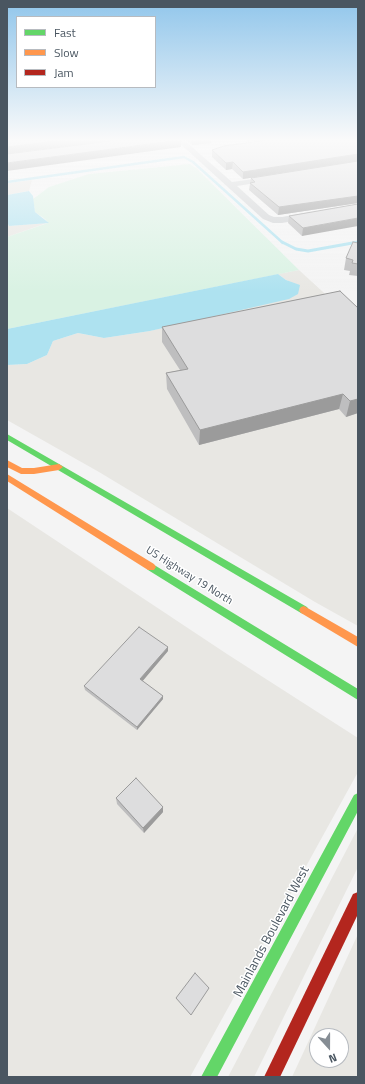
<!DOCTYPE html>
<html>
<head>
<meta charset="utf-8">
<style>
	body { margin:0 }
	#map { position:relative; width:365px; height:1084px; overflow:hidden; background:#f4f4f4; font-family:"Titillium Web",sans-serif }
	canvas { display:block }
	.frame { position:absolute; inset:0; border:8px solid #4a5661; pointer-events:none }
	.legend { position:absolute; left:16px; top:16px; width:140px; height:72px; box-sizing:border-box; background:#fff; border:1px solid #b7bbc0; margin:0; padding:5px 7px; list-style:none; font-size:12px; color:#4a5661 }
	.legend li { display:flex; align-items:center; gap:8px; height:20px }
	.legend b { width:20px; border:1px solid #b7bbc0 }
	.north { position:absolute; left:309px; top:1028px; width:40px; height:40px; box-sizing:border-box; background:#fff; border:1px solid #b7bbc0; border-radius:50%; rotate:159deg; font-size:11px; font-weight:700; line-height:16px; text-align:center; color:#4a5661 }
	.north::after { content:''; display:block; margin:auto; width:14px; height:18px; background:#868d94; clip-path:polygon(50% 0,100% 100%,50% 72%,0 100%) }
</style>
</head>
<body>
<div id="map">
<canvas width="365" height="1084"></canvas>
<div class="frame"></div>
<ul class="legend">
<li><b style="height:5px;background:#63d668"></b>Fast</li>
<li><b style="height:5px;background:#ff974d"></b>Slow</li>
<li><b style="height:5px;background:#b3261e"></b>Jam</li>
</ul>
<div class="north">N</div>
</div>
<script>
const ctx = document.querySelector('canvas').getContext('2d');
ctx.lineJoin = 'round';
function fillPath(path, color) { ctx.fillStyle = color; ctx.fill(path, 'evenodd'); }
const poly = rows => new Path2D(rows.map(r => 'M' + r).join(''));
function trace(path, color, width, dash) { ctx.strokeStyle = color; ctx.lineWidth = width; ctx.lineCap = dash ? 'butt' : 'round'; ctx.setLineDash(dash || []); ctx.stroke(path); }
function write(font, color, halo, rows, align = 'center') {
  ctx.font = font + ' "Titillium Web",sans-serif'; ctx.lineWidth = 3; ctx.setLineDash([]); ctx.textBaseline = 'middle'; ctx.strokeStyle = halo; ctx.fillStyle = color; for (const [text, x, y, turn = 0] of rows) {
    ctx.save(); ctx.translate(x, y); ctx.rotate((+turn || 0) * Math.PI / 180); ctx.textAlign = isNaN(turn) ? turn : align; if (halo) ctx.strokeText(text, 0, 0); ctx.fillText(text, 0, 0); ctx.restore();
  }
}
const commercial = poly([
	[32,180,29,191,7,195,7,183],
	[7,222,9,226,47,223,7,237],
	[299,270,358,324,358,626,315,602,99,472,7,420,7,365,27,364,47,355,53,341,78,333,104,338,150,331,193,320,299,286,286,280,278,274],
	[7,508,227,654,358,738,358,772,190,1077,7,1077],
	[358,828,358,867,254,1077,228,1077],
	[358,934,358,1077,292,1077],
	[317,1036,341,1036,341,1060,317,1060]
]);
const green = poly([
	[190,164,196,168,299,270,7,329,7,237,48,223,45,219,35,212,33,199,49,187,89,174]
]);
const water = poly([
	[29,191,33,196,35,212,49,223,9,226,7,222,7,195],
	[278,274,286,280,300,285,298,294,289,299,150,331,104,338,78,333,53,341,47,355,27,364,7,365,7,329]
]);
const streamFar1 = poly([
	[7,182,184,157,193,162,283,243],
	[353,243,358,242]
]);
const stream = poly([
	[282,242,296,249,308,251,358,242]
]);
const street = poly([
	[176,140,184,140,232,182,275,176,275,180,237,186,269,215,274,217,282,217,310,212,314,215,310,218,282,223,273,223,263,219,176,140]
]);
const fast = poly([
	[7,434,307,607,309,610,307,613,304,614,301,613,7,440,7,434],
	[151,563,358,689,358,700,148,570,146,567,148,564,151,563],
	[358,793,358,811,217,1077,201,1077,354,795,358,793]
]);
const slow = poly([
	[7,460,22,468,34,468,59,464,63,467,59,470,34,474,21,474,7,467,7,460],
	[7,474,154,564,156,567,154,570,148,570,7,481,7,474],
	[304,606,358,637,358,647,301,613,299,610,301,607,304,606]
]);
const jam = poly([
	[358,892,358,914,280,1077,264,1077,353,894,358,892]
]);
const wall = poly([
	[186,140,211,140,211,143,192,145],
	[358,140,358,203,278,215,249,190,251,178,315,168,243,179,232,169,226,170,212,157,212,150],
	[358,204,302,236,288,223,289,216],
	[358,243,358,276,349,275,350,271,344,270,346,258],
	[340,291,358,413,346,417,339,409,199,445,167,389,166,373,180,370,162,342,162,327],
	[168,651,142,681,163,696,163,699,137,730,85,690,84,686],
	[116,798,163,807,163,812,144,833,117,804]
]);
const shadedWall = poly([
	[65,140,118,140,7,154,7,147],
	[181,140,181,147,7,171,7,163],
	[192,140,211,140,211,143,192,145],
	[248,140,265,140,247,142],
	[358,154,358,161,243,179,243,172],
	[233,162,232,169,226,170,226,163],
	[358,196,358,203,278,215,279,207],
	[358,218,358,226,302,236,303,228],
	[343,394,339,409,199,445,200,430],
	[358,399,358,413,346,417,350,401],
	[168,647,168,651,141,683,140,679],
	[163,696,163,699,137,730,137,727],
	[163,807,163,812,144,833,143,828]
]);
const building = poly([
	[7,140,65,140,7,147,7,140],
	[118,140,180,140,7,163,7,154,118,140],
	[267,140,358,140,358,154,243,172,233,162,226,163,212,150,224,146,267,140],
	[358,161,358,196,279,207,250,183,255,182,251,178,358,161],
	[358,204,358,218,303,228,289,216,358,204],
	[353,242,358,243,358,264,352,263,353,260,346,258,353,242],
	[340,291,358,308,358,399,350,401,343,394,200,430,166,373,188,369,162,327,340,291],
	[139,627,168,647,140,679,163,696,137,727,84,686,139,627],
	[136,778,163,807,143,828,116,798,136,778],
	[195,973,209,988,191,1015,176,998,195,973]
]);
const streetNames = [
	["US Highway 19 North",189,576,32]
];
const nearStreetnames = [
	["Mainlands Boulevard West",272,932,-62]
];
fillPath(commercial, '#e8e7e3');
fillPath(green, '#d9f2e3');
fillPath(water, '#aee2f0');
trace(streamFar1, '#aee2f0', 2.5);
trace(stream, '#aee2f0', 3);
fillPath(street, '#ced0d2');
fillPath(fast, '#63d668');
fillPath(slow, '#ff974d');
fillPath(jam, '#b3261e');
fillPath(wall, '#bebebf');
fillPath(shadedWall, '#9b9b9b');
fillPath(building, '#ddddde');
trace(building, '#9b9b9b', 1);
const sky = ctx.createLinearGradient(0, 0, 0, 292);
sky.addColorStop(0, '#91c6eb');
sky.addColorStop(0.48, '#fafafa');
sky.addColorStop(1, '#fafafa00');
ctx.fillStyle = sky;
ctx.fillRect(0, 0, 365, 292);
write('11px', '#4a5661', '#fff', streetNames);
write('13px', '#4a5661', '#fff', nearStreetnames);
</script>
</body>
</html>
